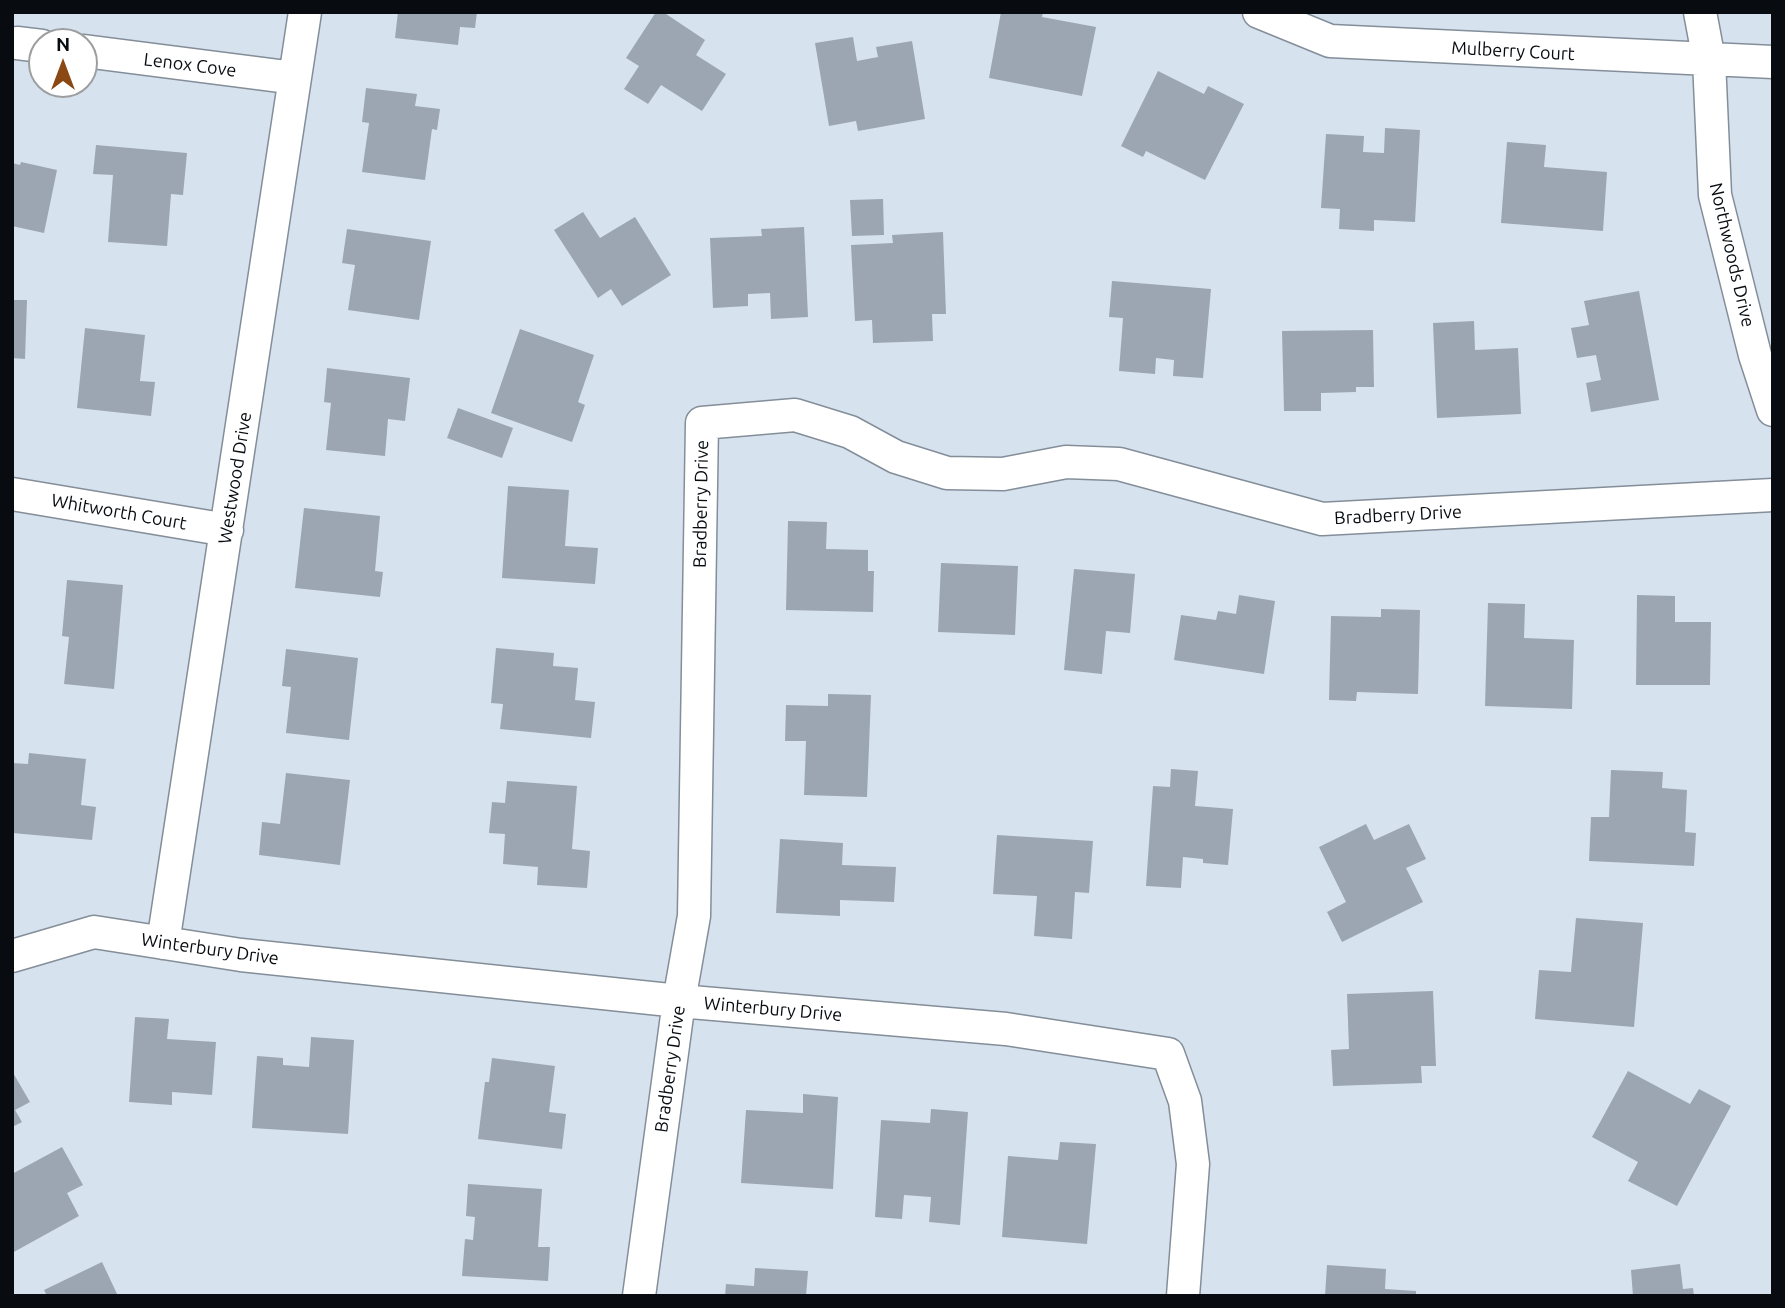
<!DOCTYPE html>
<html>
<head>
<meta charset="utf-8">
<style>
	body { margin:0 }
	#map { position:relative; width:1785px; height:1308px; overflow:hidden; background:#d7e2ef; font-family:Ubuntu,sans-serif }
	canvas { display:block }
	.frame { position:absolute; inset:0; border:14px solid #080c10; pointer-events:none }
	.north { position:absolute; left:28px; top:28px; width:70px; height:70px; box-sizing:border-box; background:#fff; border:2px solid #9c9e9f; border-radius:50%; rotate:0deg; font-size:19px; font-weight:700; line-height:28px; text-align:center; color:#080c10 }
	.north::after { content:''; display:block; margin:auto; width:24px; height:32px; background:#8a4815; clip-path:polygon(50% 0,100% 100%,50% 72%,0 100%) }
</style>
</head>
<body>
<div id="map">
<canvas width="1785" height="1308"></canvas>
<div class="frame"></div>
<div class="north">N</div>
</div>
<script>
const ctx = document.querySelector('canvas').getContext('2d');
ctx.lineJoin = 'round';
function fillPath(path, color) { ctx.fillStyle = color; ctx.fill(path, 'evenodd'); }
const poly = rows => new Path2D(rows.map(r => 'M' + r).join(''));
function trace(path, color, width, dash) { ctx.strokeStyle = color; ctx.lineWidth = width; ctx.lineCap = dash ? 'butt' : 'round'; ctx.setLineDash(dash || []); ctx.stroke(path); }
function write(font, color, halo, rows, align = 'center') {
  ctx.font = font + ' Ubuntu,sans-serif'; ctx.lineWidth = 5; ctx.setLineDash([]); ctx.textBaseline = 'middle'; ctx.strokeStyle = halo; ctx.fillStyle = color; for (const [text, x, y, turn = 0] of rows) {
    ctx.save(); ctx.translate(x, y); ctx.rotate((+turn || 0) * Math.PI / 180); ctx.textAlign = isNaN(turn) ? turn : align; if (halo) ctx.strokeText(text, 0, 0); ctx.fillText(text, 0, 0); ctx.restore();
  }
}
const building = poly([
	[398,12,477,12,475,28,460,27,458,45,395,38],
	[656,12,663,12,705,40,696,55,726,74,702,111,661,85,648,104,624,89,639,66,626,58],
	[1001,12,1043,12,1042,17,1096,27,1082,96,989,78],
	[853,37,857,61,878,57,876,47,912,41,925,119,858,131,856,121,829,126,815,43],
	[1158,71,1204,94,1208,86,1244,104,1205,180,1146,151,1143,157,1121,146],
	[366,88,417,94,415,106,440,109,437,130,432,129,425,180,362,172,369,123,362,122],
	[1385,128,1420,130,1415,222,1374,220,1374,231,1339,229,1340,209,1321,208,1326,134,1364,136,1363,152,1384,153],
	[1507,142,1546,145,1544,167,1607,172,1603,231,1501,223],
	[96,145,187,153,183,195,171,194,167,246,108,242,113,175,93,174],
	[21,162,57,170,44,233,12,226,12,163,20,165],
	[883,199,884,235,852,236,850,200],
	[583,212,600,238,635,217,671,275,622,306,611,289,598,298,554,230],
	[804,227,808,317,771,319,770,293,748,294,748,306,713,308,710,238,762,236,761,229],
	[347,229,431,241,419,320,348,310,355,265,342,263],
	[943,232,946,314,932,314,933,341,873,343,872,320,855,321,851,245,893,243,892,235],
	[1112,281,1211,289,1203,378,1173,376,1174,360,1156,358,1155,374,1119,371,1123,318,1109,317],
	[1639,291,1659,400,1591,412,1586,383,1601,380,1596,355,1577,358,1571,328,1589,325,1584,301],
	[12,300,27,300,25,359,12,358],
	[1474,321,1475,350,1518,348,1521,414,1437,418,1433,323],
	[85,328,145,335,140,381,155,382,151,416,77,408],
	[520,329,594,355,578,402,585,405,572,442,491,413],
	[1373,330,1374,387,1356,387,1356,392,1321,393,1321,411,1284,411,1282,331],
	[327,368,410,378,405,421,388,419,385,456,326,450,331,403,324,402],
	[458,408,513,428,502,458,447,438],
	[508,486,569,490,565,546,598,548,595,584,502,578],
	[304,508,380,516,375,571,383,572,380,597,295,588],
	[788,521,827,522,826,549,868,550,868,571,874,571,873,612,786,610],
	[941,563,1018,566,1015,635,938,632],
	[1074,569,1135,574,1130,633,1106,631,1102,674,1064,670],
	[67,580,123,585,114,689,64,684,69,637,62,636],
	[1239,595,1275,601,1264,674,1174,660,1181,615,1216,620,1218,611,1236,614],
	[1637,595,1675,596,1675,622,1711,622,1710,685,1636,685],
	[1488,603,1525,604,1524,638,1574,640,1572,709,1485,706],
	[1381,609,1420,610,1418,694,1357,692,1356,701,1329,700,1331,616,1381,617],
	[496,648,554,653,553,666,578,668,575,700,595,702,591,738,500,729,503,704,491,703],
	[286,649,358,658,349,740,286,733,291,687,282,686],
	[828,694,871,695,867,797,804,795,806,741,785,741,786,705,828,706],
	[29,753,86,759,81,805,96,807,92,840,12,833,12,763,28,764],
	[1171,769,1198,771,1195,806,1233,809,1228,865,1203,863,1203,859,1183,857,1181,888,1146,886,1153,786,1170,787],
	[1611,770,1663,772,1662,788,1687,790,1685,832,1696,833,1694,866,1589,861,1591,817,1609,817],
	[286,773,350,780,340,865,259,855,262,822,280,824],
	[507,781,577,786,572,849,590,851,587,888,537,885,538,867,503,864,505,834,489,833,492,802,505,803],
	[1366,824,1374,840,1409,824,1426,859,1406,868,1423,902,1342,942,1327,912,1346,902,1319,847],
	[997,835,1093,841,1089,893,1075,892,1072,939,1034,936,1037,896,993,894],
	[780,839,843,843,842,865,896,867,894,902,840,900,840,916,776,913],
	[1576,918,1643,923,1634,1027,1535,1019,1539,970,1571,972],
	[1433,991,1436,1066,1421,1066,1422,1083,1333,1086,1331,1050,1349,1049,1347,994],
	[135,1017,169,1019,167,1039,216,1042,212,1095,172,1092,172,1105,129,1102],
	[311,1037,354,1040,348,1134,252,1128,257,1056,283,1058,283,1065,309,1067],
	[492,1058,555,1066,549,1112,566,1114,562,1149,478,1139,485,1082,489,1082],
	[12,1071,30,1102,15,1110,22,1122,12,1127],
	[1628,1071,1690,1104,1699,1089,1731,1106,1677,1206,1628,1181,1638,1162,1592,1137],
	[803,1094,838,1097,833,1189,741,1183,746,1110,803,1113],
	[931,1109,968,1112,960,1225,929,1222,931,1197,904,1195,902,1219,875,1217,881,1120,930,1123],
	[1060,1142,1096,1144,1087,1244,1002,1237,1008,1156,1058,1160],
	[62,1147,83,1185,67,1193,79,1216,12,1253,12,1174],
	[468,1184,542,1189,538,1247,550,1247,548,1281,462,1276,465,1239,473,1240,475,1217,466,1216],
	[102,1262,118,1296,47,1296,44,1290],
	[1680,1264,1683,1289,1693,1288,1694,1296,1633,1296,1631,1270],
	[1327,1265,1386,1269,1385,1289,1416,1291,1416,1296,1325,1296],
	[755,1268,808,1271,806,1296,725,1296,726,1284,754,1286]
]);
const minor = poly([
	[1259,12,1330,41,1773,62],
	[1700,12,1709,60,1715,195,1755,355,1773,410],
	[17,43,42,46],
	[84,51,295,78],
	[12,494,227,530],
	[163,943,305,12],
	[12,956,94,932,241,955,679,1001,1006,1029,1168,1054,1185,1101,1193,1164,1183,1296],
	[639,1296,679,1001,694,916,702,423,795,415,850,432,896,457,947,473,1003,474,1066,462,1119,464,1322,519,1773,495]
]);
const streetNames = [
	["Mulberry Court",1513,51,3],
	["Lenox Cove",190,65,7],
	["Northwoods Drive",1732,255,77],
	["Westwood Drive",235,478,-81],
	["Bradberry Drive",701,504,-89],
	["Whitworth Court",119,512,10],
	["Bradberry Drive",1398,515,-3],
	["Winterbury Drive",210,949,8],
	["Winterbury Drive",773,1009,5],
	["Bradberry Drive",670,1069,-82]
];
fillPath(building, '#9ba6b2');
trace(minor, '#838e99', 35);
trace(minor, '#fff', 32);
write('18px', '#080c10', '#fff', streetNames);
</script>
</body>
</html>
